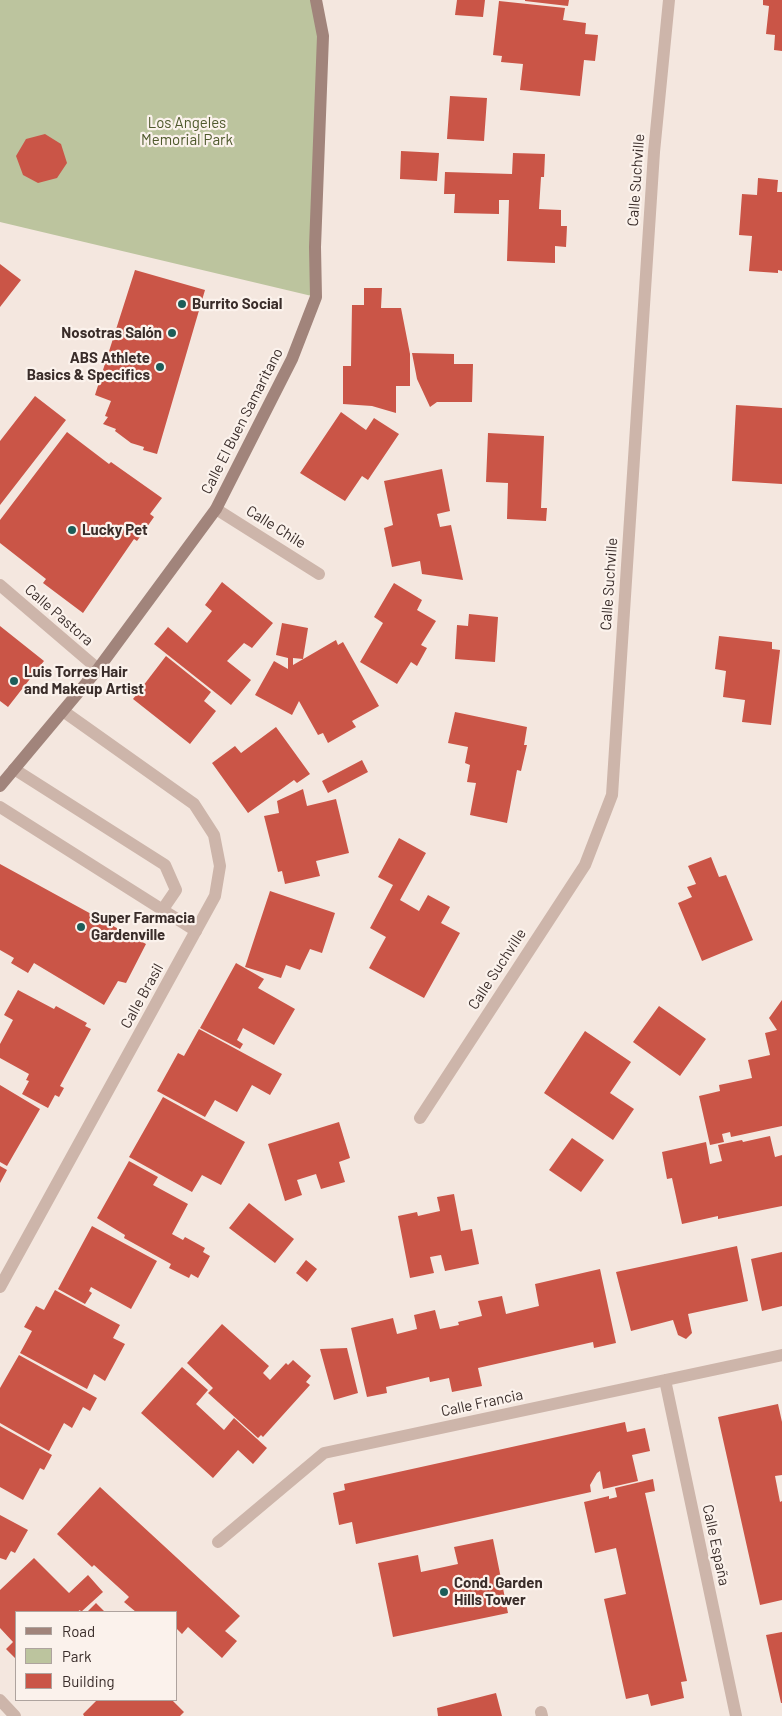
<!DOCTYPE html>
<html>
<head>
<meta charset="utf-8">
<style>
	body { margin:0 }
	#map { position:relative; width:782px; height:1716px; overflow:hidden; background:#f4e7df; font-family:Barlow,sans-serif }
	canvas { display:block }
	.legend { position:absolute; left:15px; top:1611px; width:162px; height:90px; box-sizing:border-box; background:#fbf2ec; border:1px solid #aea39e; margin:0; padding:6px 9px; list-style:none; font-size:15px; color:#3a2d2a }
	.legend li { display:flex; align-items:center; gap:10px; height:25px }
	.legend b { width:25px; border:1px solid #aea39e }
</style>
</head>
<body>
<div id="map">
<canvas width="782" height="1716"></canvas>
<ul class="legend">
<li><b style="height:6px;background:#a1847b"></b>Road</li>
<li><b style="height:14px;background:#bcc49e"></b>Park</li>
<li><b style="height:14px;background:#ca5547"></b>Building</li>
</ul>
</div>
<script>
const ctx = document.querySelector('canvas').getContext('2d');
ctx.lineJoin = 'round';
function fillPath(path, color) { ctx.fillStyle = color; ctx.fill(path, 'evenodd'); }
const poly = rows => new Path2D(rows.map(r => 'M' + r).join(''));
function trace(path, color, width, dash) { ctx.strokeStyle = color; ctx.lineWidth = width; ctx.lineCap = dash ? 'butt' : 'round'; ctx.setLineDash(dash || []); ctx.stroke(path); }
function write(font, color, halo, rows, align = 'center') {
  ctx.font = font + ' Barlow,sans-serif'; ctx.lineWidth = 4.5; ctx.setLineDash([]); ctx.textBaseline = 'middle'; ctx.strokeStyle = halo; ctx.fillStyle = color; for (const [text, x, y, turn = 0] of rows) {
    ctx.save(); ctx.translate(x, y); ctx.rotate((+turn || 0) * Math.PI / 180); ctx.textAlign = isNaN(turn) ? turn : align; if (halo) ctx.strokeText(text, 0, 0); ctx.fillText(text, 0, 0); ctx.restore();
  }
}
const green = poly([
	[0,0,316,0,323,36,316,297,0,222]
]);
const building = poly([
	[457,0,485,0,483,17,455,15],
	[525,0,569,0,568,6,525,1],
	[763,0,782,0,782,51,774,50,775,35,766,34,769,6,763,5],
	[499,1,565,8,563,20,586,23,585,34,598,35,595,61,584,60,580,96,520,90,523,64,501,62,502,56,493,55],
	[450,96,487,98,484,141,447,139],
	[45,134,61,144,67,163,57,178,38,183,23,175,16,156,26,139],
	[401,151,439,153,437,181,400,179],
	[513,153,545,154,544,177,541,177,539,209,561,210,561,226,567,226,566,247,555,246,555,263,507,261,509,200,499,200,499,214,454,213,455,194,444,194,445,172,512,174],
	[758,178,778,180,777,192,782,192,782,271,778,270,778,273,749,271,752,236,739,235,742,194,757,195],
	[0,264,21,280,0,307],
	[135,270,205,290,157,454,143,450,144,447,131,443,115,431,116,429,103,424,108,417,105,416,111,401,95,395],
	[364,288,382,288,381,308,401,308,410,354,410,386,396,386,396,413,372,406,343,404,343,366,351,366,352,305,364,305],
	[412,353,454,354,454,364,473,364,472,402,437,402,430,407,417,379],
	[35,396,66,420,0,505,0,441],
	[736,405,782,408,782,484,732,481],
	[341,412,366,430,374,418,399,434,368,480,362,476,345,501,300,473],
	[67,432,109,464,111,462,162,498,150,514,154,517,137,541,134,539,83,613,43,583,46,579,0,543,0,520],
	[488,433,544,436,541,508,547,508,546,521,507,519,508,483,486,482],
	[442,469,450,511,437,514,440,527,451,525,463,580,422,574,420,561,392,567,384,528,393,525,384,481],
	[222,582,273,623,252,648,244,643,227,661,251,680,231,705,154,644,168,627,187,643,212,611,205,605],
	[394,583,422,600,417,610,436,621,421,645,427,648,417,666,411,662,397,684,360,662,383,623,374,617],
	[469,614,498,617,495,662,455,659,457,625,468,626],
	[282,623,308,628,303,659,293,658,293,665,336,640,338,645,343,642,379,706,352,721,356,727,328,743,323,733,318,735,299,701,292,715,255,695,274,661,288,669,288,658,276,655],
	[0,626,44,661,8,707,0,701],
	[719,636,772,642,772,649,780,650,771,725,742,722,745,700,723,697,726,671,715,669],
	[166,656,211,692,204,701,216,711,190,744,133,699],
	[455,712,527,727,524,745,527,745,521,771,517,770,507,823,470,815,476,783,467,782,470,765,465,763,468,747,448,743],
	[276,727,310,774,297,783,294,780,248,813,212,763,235,746,241,753],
	[362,760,368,772,328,793,322,781],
	[303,789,307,806,336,799,349,853,316,861,320,876,285,884,282,871,278,872,264,816,279,813,277,801],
	[399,838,426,853,400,900,419,911,428,895,450,907,441,923,460,933,424,998,369,968,386,937,370,928,393,885,378,877],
	[711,857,719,877,726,875,753,940,702,961,678,903,692,897,687,887,696,884,688,866],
	[0,864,146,944,126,983,118,981,104,1005,34,963,28,973,11,963,14,958,0,950],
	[270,891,335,913,322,953,310,949,300,970,286,965,281,978,245,967],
	[236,963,264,979,258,988,295,1009,274,1045,243,1028,237,1040,243,1044,240,1049,200,1028],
	[18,990,54,1009,56,1006,87,1023,85,1026,91,1029,60,1086,64,1088,59,1097,55,1095,48,1108,22,1094,29,1081,26,1080,29,1074,0,1058,0,1044,13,1020,4,1015],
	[782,1000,782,1126,731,1137,730,1132,722,1134,724,1142,710,1145,699,1096,720,1091,719,1085,752,1078,748,1060,770,1055,765,1033,777,1030,769,1018],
	[659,1006,706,1039,680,1076,633,1042],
	[199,1029,282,1074,270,1095,252,1085,237,1112,215,1100,205,1117,157,1091,178,1053,184,1056],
	[585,1031,631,1062,610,1093,634,1109,613,1140,544,1093],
	[0,1085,40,1109,7,1166,0,1162],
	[163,1097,245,1142,221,1185,202,1175,192,1192,129,1157],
	[339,1122,350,1158,339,1162,345,1182,321,1189,316,1174,297,1180,302,1195,285,1201,268,1144],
	[770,1136,775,1157,782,1155,782,1206,718,1219,718,1216,682,1224,672,1178,667,1179,662,1152,706,1142,710,1164,722,1161,718,1145,742,1140,743,1142],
	[572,1138,604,1160,581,1192,549,1170],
	[129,1161,158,1177,153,1185,188,1204,172,1234,183,1240,185,1237,205,1248,203,1252,210,1256,198,1278,191,1274,189,1278,169,1268,171,1264,124,1238,125,1235,97,1218],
	[0,1166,7,1170,0,1183],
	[454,1194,461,1231,472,1229,479,1264,445,1271,441,1255,430,1257,434,1273,410,1278,398,1216,417,1212,418,1216,440,1211,437,1197],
	[249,1203,294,1239,275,1263,229,1228],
	[92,1226,157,1261,131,1309,91,1287,89,1291,92,1293,85,1304,58,1289],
	[737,1246,748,1301,688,1314,692,1333,686,1339,678,1335,673,1320,631,1331,616,1272],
	[782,1252,782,1306,762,1311,751,1259],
	[306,1260,317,1269,307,1282,296,1273],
	[600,1269,616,1343,594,1348,593,1342,478,1368,482,1386,452,1392,449,1378,430,1382,429,1377,386,1387,387,1393,367,1397,351,1328,393,1318,397,1334,417,1329,414,1315,435,1310,440,1329,459,1325,458,1322,482,1316,478,1301,502,1296,506,1314,539,1306,535,1284],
	[55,1290,120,1325,113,1338,125,1344,105,1381,94,1374,87,1389,20,1353,32,1331,24,1327,36,1306,44,1310],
	[222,1324,269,1366,263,1373,270,1380,286,1363,288,1365,293,1360,311,1376,306,1382,310,1385,263,1437,261,1435,258,1438,208,1393,213,1388,187,1363],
	[347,1348,358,1393,334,1400,320,1349],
	[19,1355,97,1398,90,1411,83,1407,72,1428,64,1423,49,1451,0,1423,0,1388],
	[182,1367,208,1390,196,1404,224,1430,234,1418,267,1448,253,1464,238,1450,213,1478,141,1413],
	[778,1404,782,1422,782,1475,775,1476,780,1502,782,1501,782,1600,760,1605,718,1417],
	[625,1422,627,1432,645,1428,650,1451,632,1455,638,1481,603,1489,600,1471,597,1473,590,1485,591,1492,356,1544,352,1522,339,1525,333,1493,345,1490,344,1484],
	[0,1426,52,1455,44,1470,40,1468,23,1500,0,1487],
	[653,1479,655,1491,645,1493,687,1681,681,1682,684,1698,651,1706,648,1694,626,1699,604,1599,626,1594,616,1548,595,1553,584,1502,609,1496,609,1499,617,1497,615,1488],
	[100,1487,240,1616,225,1631,237,1641,222,1658,188,1627,182,1634,176,1628,176,1612,136,1612,124,1602,129,1597,127,1595,94,1565,92,1567,57,1534],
	[0,1515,28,1530,15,1553,11,1551,6,1560,0,1558],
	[493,1539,508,1613,393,1637,378,1563,418,1555,421,1572,458,1564,454,1547],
	[34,1558,69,1593,88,1575,103,1592,81,1612,80,1610,77,1612,16,1612,16,1659,6,1649,13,1642,0,1628,0,1590],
	[96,1603,105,1612,87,1612],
	[782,1632,782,1703,781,1703,766,1635],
	[496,1693,502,1716,438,1716,437,1708],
	[97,1700,172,1700,184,1712,180,1716,84,1716,83,1714]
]);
const lane = poly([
	[14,769,165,865,176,890,163,909],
	[0,807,196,931]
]);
const street = poly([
	[216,509,319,574],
	[0,585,98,669],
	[420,1118,585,865,612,795,654,152,669,0],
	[0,1287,215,896,220,866,214,835,194,804,63,711],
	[665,1380,736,1716],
	[218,1542,324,1453,782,1355],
	[0,1700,15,1716],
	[541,1712,542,1716]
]);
const secondary = poly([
	[0,786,98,669,216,509,292,359,316,297,315,247,323,36,316,0]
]);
const markers = [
	[182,304,5,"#1d5d59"],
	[172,333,5,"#1d5d59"],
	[160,367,5,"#1d5d59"],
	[72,530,5,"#1d5d59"],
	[14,681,5,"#1d5d59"],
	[81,927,5,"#1d5d59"],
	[444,1592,5,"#1d5d59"]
];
const parkNames = [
	["Los Angeles",187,123],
	["Memorial Park",187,140]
];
const streetNames = [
	["Calle Suchville",636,180,-86],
	["Calle El Buen Samaritano",242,421,-63],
	["Calle Chile",276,527,32],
	["Calle Suchville",609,584,-86],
	["Calle Pastora",59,615,41],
	["Calle Suchville",497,969,-57],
	["Calle Brasil",142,996,-61],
	["Calle Francia",482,1403,-12],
	["Calle España",716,1545,78]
];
const poiNames = [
	["Burrito Social",192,304],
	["Nosotras Salón",162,333,"right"],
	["ABS Athlete",150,358,"right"],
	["Basics & Specifics",150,375,"right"],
	["Lucky Pet",82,530],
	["Luis Torres Hair",24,672],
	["and Makeup Artist",24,689],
	["Super Farmacia",91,918],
	["Gardenville",91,935],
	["Cond. Garden",454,1583],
	["Hills Tower",454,1600]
];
fillPath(green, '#bcc49e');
fillPath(building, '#ca5547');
trace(lane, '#cdb5aa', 12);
trace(street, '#cdb5aa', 12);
trace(secondary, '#a1847b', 12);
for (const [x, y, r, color] of markers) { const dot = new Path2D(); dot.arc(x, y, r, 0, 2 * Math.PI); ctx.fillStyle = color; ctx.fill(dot); trace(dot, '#fbf2ec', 2); }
write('15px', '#4e592c', '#fbf2ec', parkNames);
write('15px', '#3a2d2a', '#fbf2ec', streetNames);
write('bold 15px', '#3a2d2a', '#fbf2ec', poiNames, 'left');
</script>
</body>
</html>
